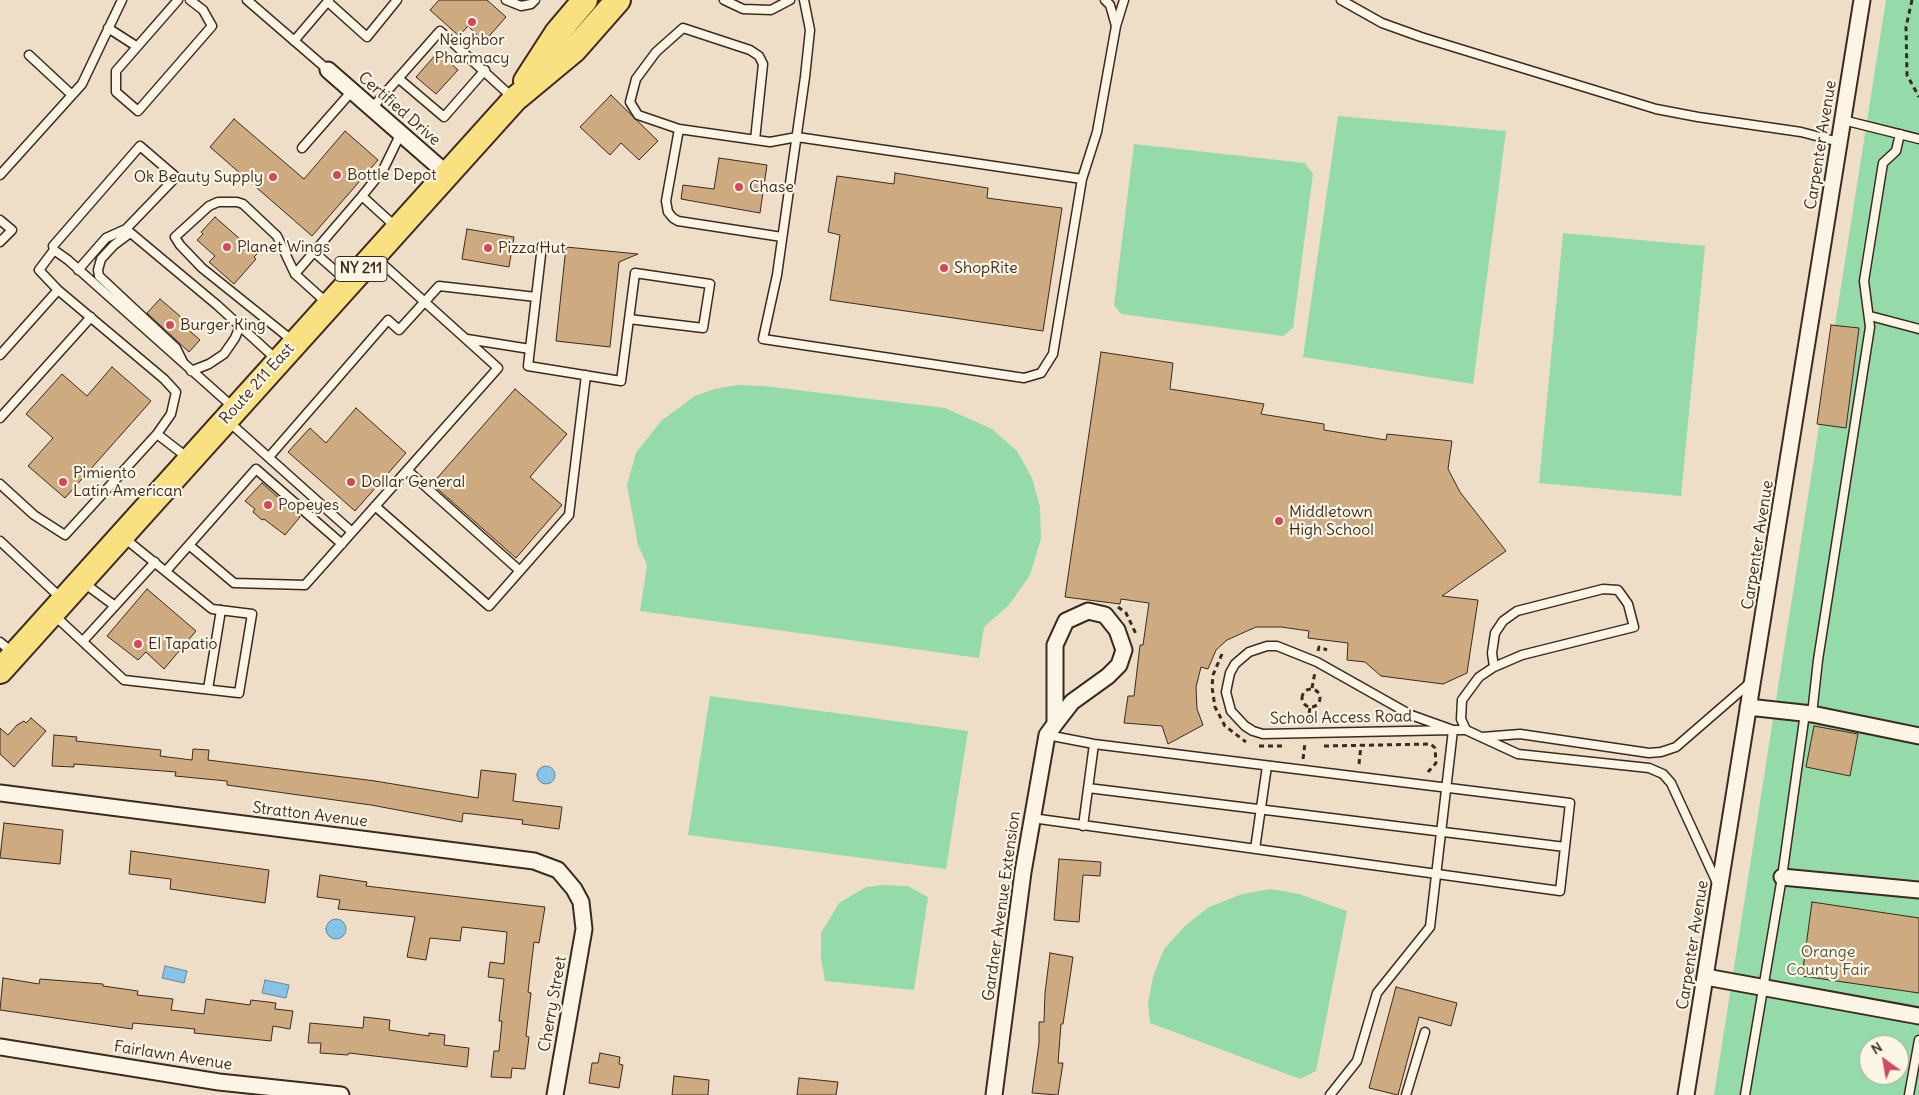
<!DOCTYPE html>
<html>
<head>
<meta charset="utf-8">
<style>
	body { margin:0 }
	#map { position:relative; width:1919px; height:1095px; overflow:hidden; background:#eedec7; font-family:Delius,sans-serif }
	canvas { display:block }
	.north { position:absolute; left:1859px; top:1035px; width:50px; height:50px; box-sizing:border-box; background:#fcf5e5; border:1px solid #afa495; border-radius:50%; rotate:328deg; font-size:14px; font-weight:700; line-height:20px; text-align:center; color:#3b2a1e }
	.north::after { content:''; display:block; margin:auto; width:18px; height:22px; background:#d1495b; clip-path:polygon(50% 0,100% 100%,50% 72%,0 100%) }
</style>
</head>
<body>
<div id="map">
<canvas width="1919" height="1095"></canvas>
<div class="north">N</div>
</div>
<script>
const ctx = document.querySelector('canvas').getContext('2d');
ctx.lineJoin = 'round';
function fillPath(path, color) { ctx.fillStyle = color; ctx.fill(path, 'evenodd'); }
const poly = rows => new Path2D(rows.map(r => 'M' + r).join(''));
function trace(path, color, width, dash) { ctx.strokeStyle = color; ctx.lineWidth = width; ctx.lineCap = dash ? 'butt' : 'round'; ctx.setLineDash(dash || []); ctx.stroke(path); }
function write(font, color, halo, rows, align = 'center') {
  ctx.font = font + ' Delius,sans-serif'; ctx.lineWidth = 4.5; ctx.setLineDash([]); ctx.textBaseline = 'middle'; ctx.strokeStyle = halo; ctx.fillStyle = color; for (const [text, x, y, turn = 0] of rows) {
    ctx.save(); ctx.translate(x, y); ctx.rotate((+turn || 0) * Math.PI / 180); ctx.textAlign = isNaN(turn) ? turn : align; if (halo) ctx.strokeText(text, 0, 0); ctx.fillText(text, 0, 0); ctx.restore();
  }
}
const green = poly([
	[1886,0,1919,0,1919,1095,1714,1095],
	[1869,1045,1899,1045,1899,1075,1869,1075],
	[1338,116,1506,131,1473,384,1303,357],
	[1134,144,1305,163,1313,174,1293,328,1283,336,1121,314,1114,305],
	[1563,233,1705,246,1681,496,1539,483],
	[737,385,764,386,945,408,992,429,1017,451,1032,478,1040,507,1041,538,1030,575,1009,605,984,627,979,658,640,611,647,565,638,545,627,485,636,453,661,421,695,396,715,389],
	[710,696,968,731,946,869,688,835],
	[881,885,908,886,928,897,914,990,825,981,821,958,821,933,839,903,866,887],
	[1271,889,1299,894,1347,911,1316,1071,1300,1079,1150,1023,1148,1003,1153,977,1164,949,1185,926,1209,907,1242,894]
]);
const water = poly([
	'537 775a9 9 0 1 1 18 0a9 9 0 1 1-18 0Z',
	'326 929a10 10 0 1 1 20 0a10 10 0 1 1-20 0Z',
	[165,966,187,971,184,983,162,978,165,966],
	[265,980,289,985,286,998,262,993,265,980]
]);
const building = poly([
	[439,0,487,0,506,17,484,42,468,26,459,36,430,10,439,0],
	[438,52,458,70,436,94,416,77,438,52],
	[611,95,658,141,639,160,621,143,610,155,580,127,611,95],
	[234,119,304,179,345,131,378,160,312,236,210,147,234,119],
	[719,158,767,165,760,213,681,199,683,185,714,189,719,158],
	[895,173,988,188,987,198,1062,208,1043,331,830,300,840,235,828,232,837,176,894,184,895,173],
	[215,217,257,254,254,257,256,259,234,284,209,262,215,256,197,240,203,234,201,232,215,217],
	[467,229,514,237,509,267,462,259,467,229],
	[566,247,638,254,619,262,610,347,556,341,566,247],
	[160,299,188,323,184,326,200,340,189,352,147,313,160,299],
	[1831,325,1859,328,1846,428,1817,424,1831,325],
	[1101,352,1173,363,1170,389,1264,404,1261,414,1324,424,1324,430,1386,440,1387,434,1452,441,1448,469,1460,492,1506,551,1442,596,1478,600,1467,673,1443,684,1381,676,1365,662,1347,660,1348,643,1308,638,1309,631,1281,627,1256,627,1227,640,1216,650,1208,669,1201,667,1196,687,1197,709,1203,725,1168,744,1162,726,1124,723,1128,696,1134,696,1140,645,1143,645,1149,603,1121,599,1120,604,1065,597,1101,352],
	[112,367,151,401,65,498,28,466,53,438,26,414,62,374,87,396,112,367],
	[515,389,567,434,530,477,562,505,516,558,432,484,515,389],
	[356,408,406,453,355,511,288,452,310,428,326,443,356,408],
	[262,483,300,517,285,535,264,519,262,520,253,512,255,509,245,501,262,483],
	[147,589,196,631,164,669,146,652,138,660,107,636,147,589],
	[31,718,46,731,14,767,0,754,0,728,8,735,17,725,24,721,26,723,31,718],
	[1814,726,1858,734,1850,776,1806,767,1814,726],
	[54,735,77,737,76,741,161,750,160,756,192,760,193,749,209,750,208,760,375,781,478,798,481,770,516,774,513,801,562,807,559,829,522,824,523,820,463,813,462,822,371,805,227,785,227,781,175,776,176,772,74,764,74,767,52,766,54,735],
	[4,823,63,830,60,864,0,858,4,823],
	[131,851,269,870,265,903,170,889,171,879,129,874,131,851],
	[1059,859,1101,862,1100,876,1083,875,1079,922,1054,920,1059,859],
	[320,875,367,882,366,886,545,907,539,943,534,942,528,992,531,993,526,1036,529,1037,525,1069,512,1068,511,1078,491,1077,494,1051,499,1051,502,1021,499,1021,504,979,488,977,490,962,504,964,507,932,462,927,460,941,430,938,426,960,407,957,415,917,338,909,340,900,317,897,320,875],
	[1812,902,1919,918,1919,993,1802,976,1812,902],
	[1050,953,1073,957,1063,1024,1061,1024,1058,1063,1063,1063,1058,1095,1032,1093,1039,1043,1039,1022,1044,1022,1045,993,1050,953],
	[3,978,39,984,40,979,103,984,103,986,138,991,137,995,173,999,171,1010,204,1014,206,999,250,1005,251,1000,276,1003,275,1009,293,1011,290,1029,273,1026,271,1041,194,1033,195,1029,133,1023,132,1029,0,1010,3,978],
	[1396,987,1457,1003,1451,1026,1419,1017,1398,1095,1369,1088,1396,987],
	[364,1017,390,1020,389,1030,429,1036,429,1033,445,1035,444,1045,469,1048,467,1067,349,1053,348,1055,320,1053,321,1043,308,1043,310,1023,363,1028,364,1017],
	[600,1053,620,1057,619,1064,623,1065,619,1088,589,1083,592,1063,598,1063,600,1053],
	[674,1076,709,1080,708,1095,672,1095,674,1076],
	[799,1078,838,1082,836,1095,797,1095,799,1078]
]);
const path = poly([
	[1912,0,1906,27,1907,75,1919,97],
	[1118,607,1126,613,1137,636],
	[1318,651,1319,647,1327,650],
	[1222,654,1213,675,1212,687,1215,707,1225,726,1246,742],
	[1312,688,1315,672],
	'1302 698a9 9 0 1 1 18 0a9 9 0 1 1-18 0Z',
	[1308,722,1310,707],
	[1259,746,1283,746],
	[1324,746,1431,744,1435,748,1436,763,1428,772],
	[1303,759,1305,743],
	[1359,764,1361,745]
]);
const lane = poly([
	[178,0,116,71,116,92,138,111,212,26,203,10,190,0],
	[247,0,328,70],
	[506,0,521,6,531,4,535,0],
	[724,0,743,9,771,10,790,0],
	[804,0,810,30,805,77,777,275,763,339,1024,378,1041,373,1053,354,1082,179],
	[1341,0,1382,23,1421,37,1656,109,1698,117,1801,132,1839,142],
	[328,2,367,37,397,0],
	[1116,26,1124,0],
	[108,28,136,46],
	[294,41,329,0],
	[29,55,72,95],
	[398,78,444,117,485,70],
	[372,108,440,31,513,98],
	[1843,120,1919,139],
	[679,129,638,115,630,102,636,79,656,52,683,28,750,50,759,56,763,64,755,140],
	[302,148,352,91],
	[0,175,82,84,122,0],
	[362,196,383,170,401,133],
	[0,220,12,230,0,242],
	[126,229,176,177,140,146,53,246,54,250,39,270,58,290,164,379,176,392,171,414,157,434],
	[130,233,114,245,101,259,98,270,99,276,176,348,183,362],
	[782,237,678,221,673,218,668,212,666,201,679,129,770,142,797,137,1082,179,1097,132,1116,26,1110,5,1105,0],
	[542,246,528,366,621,381,635,273,710,284,703,328,629,319],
	[54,250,68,260,234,408],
	[314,252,348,282],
	[78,270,106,238,126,229,217,305,276,359],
	[295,274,362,196,396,227],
	[1870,316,1919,329],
	[467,339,530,349],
	[293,341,202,268,180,245,175,237,209,206,218,202,237,202,243,204,277,236,295,274,327,303],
	[0,355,58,290],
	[191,371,209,364,224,354,235,338,240,326],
	[0,418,91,317],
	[229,422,352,532],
	[269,457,388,320,399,330,439,286,536,297],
	[407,470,520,571],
	[0,484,34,515,65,535,157,434,188,458],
	[375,506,489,606,569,515,586,375],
	[0,541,62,599],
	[189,545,234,583,305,585,498,368,376,258],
	[166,571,256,469,342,544],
	[84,583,115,606],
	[53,614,124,680,239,693,252,614,212,609,123,537],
	[83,641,155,562],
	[0,642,12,652],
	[208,689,221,610],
	[1812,714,1818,660,1870,327,1864,281,1883,163,1896,151,1900,134],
	[1466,730,1461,719,1462,700,1479,677,1494,667,1522,655,1634,627,1628,604,1618,590,1603,589,1517,611,1503,621,1495,633,1492,653,1494,667],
	[1482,737,1520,734,1649,753,1661,752,1676,747,1751,682],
	[1088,788,1565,847],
	[1032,818,1560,891,1570,803,1094,744,1047,735],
	[1083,826,1094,744],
	[1255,849,1267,766],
	[1330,1095,1357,1061,1377,993,1430,927,1453,730,1263,734,1253,731,1245,726,1231,711,1226,692,1230,673,1235,664,1249,652,1267,646,1277,646,1317,662,1411,715,1453,730,1466,730,1518,754,1649,768,1663,774,1671,783,1718,885],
	[1406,1095,1425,1032],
	[1745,1095,1782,877,1805,713],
	[1909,1095,1919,1040]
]);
const street = poly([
	[328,70,447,174],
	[1748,707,1812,714,1919,736],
	[0,793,534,861,558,870,574,889,581,902,584,929,555,1095],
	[1782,877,1919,890],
	[1706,977,1919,1016],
	[0,1047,219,1082,341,1095],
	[994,1095,1023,872,1047,735,1055,724,1072,702,1108,676,1119,665,1124,650,1117,630,1105,615,1088,611,1066,621,1055,645,1055,724],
	[1686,1095,1862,0]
]);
const primary = poly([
	[526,81,557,33,585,0],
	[0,671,515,99,574,50,618,0]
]);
const markers = [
	[472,22,5,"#d1495b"],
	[337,175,5,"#d1495b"],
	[273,177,5,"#d1495b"],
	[739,187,5,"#d1495b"],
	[227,247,5,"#d1495b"],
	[488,248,5,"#d1495b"],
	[944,268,5,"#d1495b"],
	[170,325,5,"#d1495b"],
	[63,482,5,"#d1495b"],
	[351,482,5,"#d1495b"],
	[268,505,5,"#d1495b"],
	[1279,521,5,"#d1495b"],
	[138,644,5,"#d1495b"]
];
const shields = [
	[361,269,52]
];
const shieldNames = [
	["NY 211",361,269]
];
const poiNames = [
	["Neighbor",472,40,"center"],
	["Pharmacy",472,58,"center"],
	["Bottle Depot",347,175],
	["Ok Beauty Supply",263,177,"right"],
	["Chase",749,187],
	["Planet Wings",237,247],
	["Pizza Hut",498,248],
	["ShopRite",954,268],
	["Burger King",180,325],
	["Pimiento",73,473],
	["Latin American",73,491],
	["Dollar General",361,482],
	["Popeyes",278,505],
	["Middletown",1289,512],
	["High School",1289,530],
	["El Tapatio",148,644]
];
const streetNames = [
	["Certified Drive",399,109,41],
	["Carpenter Avenue",1821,145,-81],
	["Route 211 East",257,384,-48],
	["Carpenter Avenue",1758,545,-81],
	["School Access Road",1341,718,-1],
	["Stratton Avenue",310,815,7],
	["Gardner Avenue Extension",1002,906,-82],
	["Carpenter Avenue",1693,945,-81],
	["Cherry Street",553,1004,-80],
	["Fairlawn Avenue",173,1056,9]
];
const parkNames = [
	["Orange",1828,952],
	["County Fair",1828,970]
];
fillPath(green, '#94dba9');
fillPath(water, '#85c4e6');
trace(water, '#678696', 1);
fillPath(building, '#cdaa80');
trace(building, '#3b2a1e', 1);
trace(lane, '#3b2a1e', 11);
trace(street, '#3b2a1e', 19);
trace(primary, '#3b2a1e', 28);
trace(path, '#3b2a1e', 3, [5, 4]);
trace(lane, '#fcf5e5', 8);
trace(street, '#fcf5e5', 15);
trace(primary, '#f9e181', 24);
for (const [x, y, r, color] of markers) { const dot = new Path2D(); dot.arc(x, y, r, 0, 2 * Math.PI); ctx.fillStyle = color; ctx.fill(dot); trace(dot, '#fcf5e5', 2); }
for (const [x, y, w] of shields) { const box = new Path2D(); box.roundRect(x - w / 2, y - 12.5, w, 25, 4); ctx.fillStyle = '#fcf5e5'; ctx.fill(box); trace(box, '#3b2a1e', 1); }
write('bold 15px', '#3b2a1e', null, shieldNames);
write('16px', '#3b2a1e', '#fcf5e5', poiNames, 'left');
write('16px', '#3b2a1e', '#fcf5e5', streetNames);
write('16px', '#515641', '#fcf5e5', parkNames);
</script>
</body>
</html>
